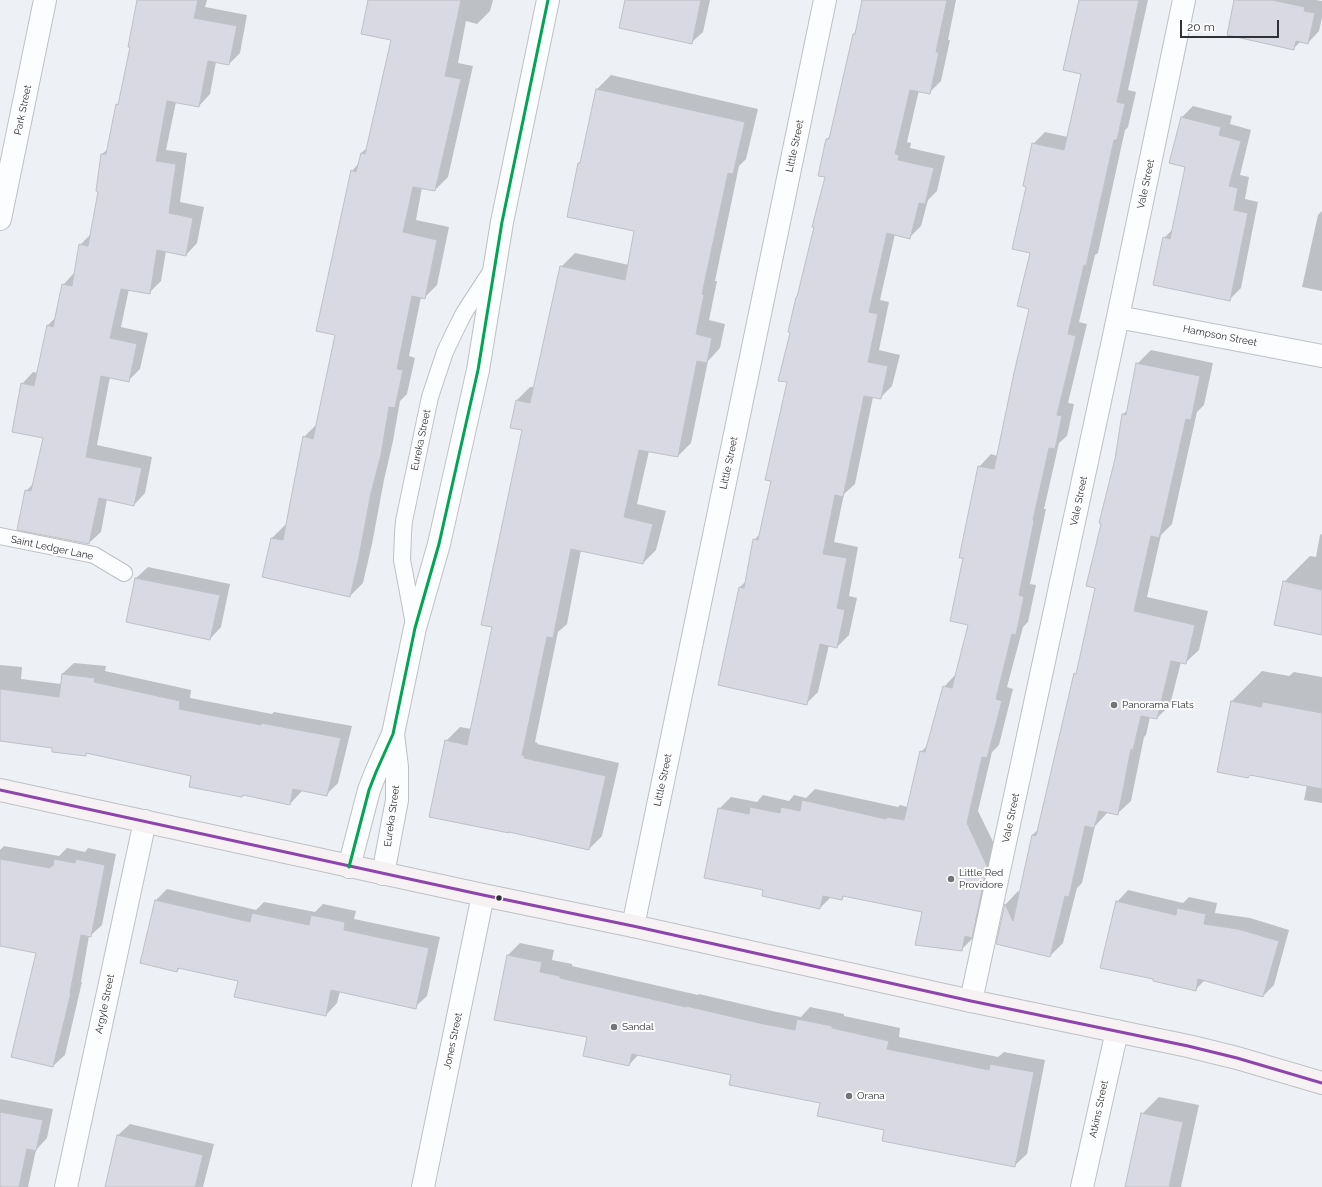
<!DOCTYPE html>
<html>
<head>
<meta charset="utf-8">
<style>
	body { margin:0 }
	#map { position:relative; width:1322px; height:1187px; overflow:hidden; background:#edf1f6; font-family:Raleway,sans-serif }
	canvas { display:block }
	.scale { position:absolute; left:1180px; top:20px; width:99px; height:18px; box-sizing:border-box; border:2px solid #2e3135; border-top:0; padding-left:5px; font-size:12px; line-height:14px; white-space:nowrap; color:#2e3135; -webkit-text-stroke:3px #fdfdfd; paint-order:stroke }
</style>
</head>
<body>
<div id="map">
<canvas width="1322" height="1187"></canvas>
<div class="scale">20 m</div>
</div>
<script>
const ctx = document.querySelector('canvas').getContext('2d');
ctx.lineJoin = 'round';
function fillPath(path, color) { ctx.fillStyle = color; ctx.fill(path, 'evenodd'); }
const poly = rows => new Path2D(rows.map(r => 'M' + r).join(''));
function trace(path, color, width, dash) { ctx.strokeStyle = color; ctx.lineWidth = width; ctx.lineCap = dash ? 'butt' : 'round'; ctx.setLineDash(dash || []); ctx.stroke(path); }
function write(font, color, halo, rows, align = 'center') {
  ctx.font = font + ' Raleway,sans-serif'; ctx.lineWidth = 4; ctx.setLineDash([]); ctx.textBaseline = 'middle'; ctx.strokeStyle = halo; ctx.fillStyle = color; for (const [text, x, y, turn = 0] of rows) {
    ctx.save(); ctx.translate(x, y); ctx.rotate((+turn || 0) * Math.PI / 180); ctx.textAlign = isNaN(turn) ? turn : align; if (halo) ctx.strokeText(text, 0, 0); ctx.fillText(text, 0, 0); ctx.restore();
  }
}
const shadow = poly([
	[138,0,207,0,205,7,247,15,240,53,229,64,216,62,210,94,199,106,176,102,166,150,187,153,180,202,204,207,197,243,186,255,166,251,161,281,149,293,129,289,121,327,148,333,140,369,128,381,110,377,97,445,152,457,145,493,134,505,107,499,101,532,89,543,26,491,34,483,44,437,22,384,33,372,38,373,47,326,56,317,63,285,74,273,75,274,80,245,91,234,99,191,102,154,109,148,117,105,120,101,131,46],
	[369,0,493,0,490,11,477,24,466,21,458,63,473,66,448,177,435,190,422,187,416,220,449,227,437,285,424,298,421,297,409,356,415,358,407,394,400,401,393,441,384,480,372,544,363,583,350,596,263,577,272,538,285,525,286,526,304,437,317,424,337,334,352,171,359,163,361,153,367,148,392,40],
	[626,0,710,0,703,32,691,43],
	[864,0,956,0,948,40,950,40,941,81,929,93,919,90,907,142,911,143,910,148,945,156,937,191,928,200,921,226,909,238,895,234,880,300,889,302,879,350,900,355,892,386,880,398,873,397,855,484,844,494,834,542,858,547,849,596,857,598,849,635,837,647,829,645,818,692,806,704,720,685,740,587,746,581,754,540,760,534,772,480,788,382,799,296,826,177,827,139,831,135,854,34,856,32],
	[1080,0,1148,0,1128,90,1136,92,1128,127,1125,130,1098,253,1095,255,1079,322,1087,324,1068,403,1074,404,1067,436,1059,443,1044,509,1046,509,1030,584,1036,585,1028,622,1023,627,1007,687,1013,689,999,745,992,752,978,811,999,854,973,938,961,950,924,912,845,895,842,898,832,896,820,908,764,889,719,809,731,797,757,802,763,795,789,801,794,795,806,798,815,789,898,807,900,805,908,807,921,752,929,744,944,687,956,674,969,624,964,558,979,467,991,454,997,456,1030,308,1031,252,1027,186,1033,144,1045,132,1068,137,1082,73],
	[1235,0,1316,0,1322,1,1322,18,1319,31,1308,43,1301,41,1294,48],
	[611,75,758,109,746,159,739,166,715,281,717,281,709,320,725,324,720,348,708,361,691,443,678,456,649,451,637,504,666,511,656,550,643,563,581,550,567,624,558,632,535,742,538,743,537,744,619,763,602,836,589,849,446,741,460,727,472,729,494,626,524,430,517,400,530,387,534,387,561,267,575,253,629,265,635,230,579,163,581,161,597,89],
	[1193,106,1232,116,1230,124,1251,130,1240,175,1249,177,1245,199,1258,202,1241,288,1230,299,1164,238,1173,229,1186,166,1182,117],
	[1322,211,1322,291,1302,287,1318,215],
	[1151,350,1213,363,1204,405,1197,412,1172,524,1161,535,1147,597,1208,611,1199,650,1185,663,1181,662,1170,705,1157,718,1150,717,1146,735,1144,737,1131,801,1117,814,1108,812,1095,826,1082,883,1077,888,1063,943,1050,956,997,943,1006,904,1018,891,1020,894,1032,835,1039,829,1097,587,1123,414,1128,410,1137,364],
	[1322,534,1322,634,1284,582,1310,556,1316,557,1320,535],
	[148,567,230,584,221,627,210,639,136,578],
	[74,663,106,666,105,671,191,690,190,698,272,714,274,712,352,726,338,783,326,795,302,790,301,792,290,804,244,795,242,796,192,775,88,752,85,755,53,747,0,741,0,665,22,667,21,679,61,684,62,674],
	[1262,671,1289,676,1294,672,1322,677,1322,803,1304,800,1307,785,1232,701],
	[4,846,59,856,67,848,85,852,88,848,116,854,102,925,90,936,89,936,81,982,82,982,65,1055,53,1066,37,953,0,945,0,850],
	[167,889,256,910,264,902,315,912,323,904,356,911,354,919,440,937,427,996,415,1007,340,991,337,1003,326,1015,239,980,180,968,177,971,141,963,156,900],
	[1128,890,1183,903,1189,897,1217,903,1215,913,1250,918,1289,930,1274,985,1263,996,1205,980,1196,989,1154,979,1117,902],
	[520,943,554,950,552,960,572,964,572,966,698,995,699,994,772,1011,801,1017,810,1007,844,1014,844,1016,900,1028,899,1037,998,1057,1004,1052,1045,1060,1027,1154,1014,1166,885,1129,821,1102,732,1074,639,1054,629,1065,588,1037,508,955],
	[1159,1097,1199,1105,1181,1187,1126,1187,1142,1114],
	[0,1099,53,1109,47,1138,36,1150,28,1187,0,1187],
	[130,1124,214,1144,203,1187,106,1187,118,1135]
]);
const building = poly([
	[137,0,198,0,194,18,237,26,229,65,208,61,199,107,167,101,156,161,176,164,169,213,193,218,186,256,157,250,150,294,121,289,110,338,137,344,129,382,101,376,86,457,142,468,134,506,99,498,89,544,17,530,25,490,31,491,43,438,12,432,21,383,34,386,47,325,53,327,62,284,72,286,79,244,88,246,98,192,96,191,101,154,106,154,116,104,118,105,130,47,128,47,137,0],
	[368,0,461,0,445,76,461,79,435,191,413,187,403,232,437,240,425,299,412,296,397,369,403,370,395,408,389,407,381,455,371,493,359,557,350,597,262,577,271,538,283,540,303,436,313,439,335,335,316,331,351,170,356,172,361,153,365,154,391,40,361,34,368,0],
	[625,0,701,0,692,44,619,28,625,0],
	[862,0,947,0,936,52,939,52,930,94,910,90,895,154,899,155,898,160,934,168,925,204,919,203,910,239,887,233,869,312,878,314,868,362,888,366,881,399,864,396,843,497,835,495,823,554,847,558,837,608,845,610,837,648,820,644,807,705,718,685,739,587,744,588,753,539,758,540,771,481,765,480,787,382,778,381,790,333,788,332,796,297,797,297,814,227,812,227,825,177,818,176,826,139,829,139,853,34,855,34,862,0],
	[1079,0,1139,0,1117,102,1125,104,1117,140,1114,140,1086,266,1084,265,1068,334,1076,336,1057,415,1062,416,1055,449,1049,448,1033,520,1034,521,1019,595,1024,597,1016,635,1012,634,996,699,1002,701,987,758,982,757,967,823,987,866,972,938,965,936,962,951,915,945,922,912,843,896,842,900,823,896,820,909,762,896,763,890,704,878,718,808,749,814,750,807,780,813,781,807,800,811,802,800,886,819,887,817,904,820,920,751,925,752,943,686,952,688,968,625,950,621,963,558,959,558,978,466,994,469,1014,373,1029,309,1017,306,1030,253,1012,249,1026,187,1023,186,1032,143,1064,150,1081,74,1063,70,1079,0],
	[1234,0,1272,0,1305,7,1304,11,1315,13,1308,44,1296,41,1294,50,1227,35,1234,0],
	[596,89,745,122,733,174,728,173,702,294,704,295,696,334,712,338,707,363,697,361,678,457,639,450,624,517,653,524,643,564,571,549,553,638,547,637,522,755,525,756,524,758,606,776,589,850,509,832,509,833,429,817,445,740,467,745,492,627,481,625,522,430,510,428,516,400,530,403,560,266,625,280,634,231,567,217,578,163,580,163,596,89],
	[1181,117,1221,127,1219,135,1241,141,1229,186,1238,188,1234,210,1248,213,1230,301,1153,285,1163,237,1170,239,1185,167,1169,163,1181,117],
	[1136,363,1200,376,1191,420,1186,419,1159,538,1151,536,1134,611,1195,625,1186,664,1171,661,1157,719,1141,716,1133,750,1131,749,1118,815,1099,811,1094,828,1085,826,1069,897,1065,896,1050,957,996,944,1005,904,1013,921,1032,835,1036,836,1074,673,1076,674,1095,588,1086,586,1101,524,1099,523,1115,459,1122,414,1126,415,1136,363],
	[135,578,220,595,210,640,126,622,135,578],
	[1283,581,1322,590,1322,635,1274,625,1283,581],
	[62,674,95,678,94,682,180,701,179,709,261,725,261,723,341,738,327,796,293,789,290,805,243,795,242,797,189,787,191,776,86,753,86,756,52,752,52,748,0,741,0,689,59,697,62,674],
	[1231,701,1261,707,1263,702,1322,713,1322,789,1250,775,1248,778,1217,772,1231,701],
	[0,859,50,868,51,866,53,866,54,859,75,863,76,859,105,865,91,937,81,935,70,993,71,993,53,1067,11,1057,36,953,0,946,0,859],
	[155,900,250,922,252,913,309,925,311,915,345,922,344,930,429,948,416,1009,331,990,326,1016,234,997,238,981,178,968,177,972,140,963,155,900],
	[1116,901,1176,915,1177,908,1206,914,1204,924,1238,929,1279,941,1263,997,1198,979,1196,991,1153,981,1153,979,1100,968,1116,901],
	[507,955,542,962,540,972,560,976,560,978,686,1007,686,1006,759,1023,795,1030,797,1019,832,1026,832,1028,889,1041,887,1049,989,1070,990,1064,1034,1072,1015,1167,882,1141,884,1130,817,1116,820,1103,729,1085,731,1075,632,1054,629,1066,583,1056,587,1037,494,1020,507,955],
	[0,1112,43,1120,36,1151,27,1149,19,1187,0,1187,0,1112],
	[1141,1113,1183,1122,1169,1187,1125,1187,1141,1113],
	[117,1135,203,1155,195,1187,105,1187,117,1135]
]);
const service = poly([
	[0,536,94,555,124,573],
	[414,624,402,560,403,533,404,521,430,397,445,352,455,331,464,313,492,270]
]);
const minor = poly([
	[0,219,45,0],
	[1118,317,1322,356],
	[349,867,369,790,376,772,393,734,415,628,439,544,478,370,502,222,548,0],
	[383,874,397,800,397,767,393,734],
	[633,926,825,0],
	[971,1001,1118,317,1184,0],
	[66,1187,145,821],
	[423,1187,483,895],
	[1082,1187,1117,1031]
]);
const secondary = poly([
	[0,790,483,895,633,926,971,1001,1188,1046,1237,1058,1322,1083]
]);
const bus1 = poly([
	[0,790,483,895,633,926,971,1001,1188,1046,1237,1058,1322,1083]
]);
const bus2 = poly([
	[349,867,369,790,376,772,393,734,415,628,439,544,478,370,502,222,548,0]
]);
const markers = [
	[1114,705,4,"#717479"],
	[951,879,4,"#717479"],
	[499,898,3.5,"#2e3135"],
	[614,1027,4,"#717479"],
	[849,1096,4,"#717479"]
];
const streetNames = [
	["Park Street",23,110,-78],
	["Little Street",795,146,-78],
	["Vale Street",1146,184,-78],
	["Hampson Street",1220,336,11],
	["Eureka Street",421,440,-78],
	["Little Street",729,463,-78],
	["Vale Street",1079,501,-78],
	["Saint Ledger Lane",52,548,12],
	["Little Street",663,780,-78],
	["Eureka Street",392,816,-82],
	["Vale Street",1011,818,-78],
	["Argyle Street",105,1004,-78],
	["Jones Street",453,1041,-78],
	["Atkins Street",1099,1109,-78]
];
const poiNames = [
	["Panorama Flats",1122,705],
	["Little Red",959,873],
	["Providore",959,885],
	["Sandal",622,1027],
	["Orana",857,1096]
];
fillPath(shadow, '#0003');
fillPath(building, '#d8d9e2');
trace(building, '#bec0c4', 1);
trace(service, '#bdc0c4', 18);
trace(minor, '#bdc0c4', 24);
trace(secondary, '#bdc0c4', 24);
trace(service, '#fcfdfe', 16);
trace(minor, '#fcfdfe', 22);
trace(secondary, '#f6f2f3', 22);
trace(bus1, '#8e44ad', 3);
trace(bus2, '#00a651', 3);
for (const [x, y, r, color] of markers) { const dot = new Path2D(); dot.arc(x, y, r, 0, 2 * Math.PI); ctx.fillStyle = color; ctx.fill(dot); trace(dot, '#fdfdfd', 1.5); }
write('10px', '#2e3135', '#fdfdfd', streetNames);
write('10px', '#2e3135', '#fdfdfd', poiNames, 'left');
</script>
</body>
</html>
